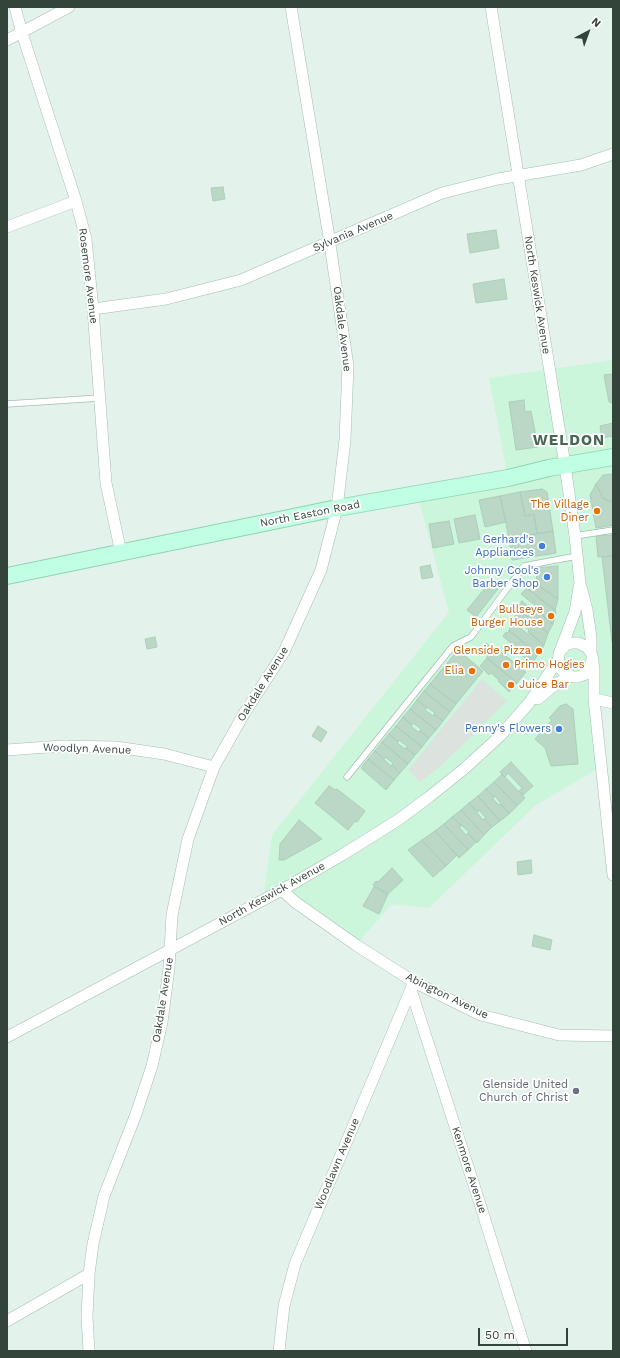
<!DOCTYPE html>
<html>
<head>
<meta charset="utf-8">
<style>
	body { margin:0 }
	#map { position:relative; width:620px; height:1358px; overflow:hidden; background:#e3f2ea; font-family:"Work Sans",sans-serif }
	canvas { display:block }
	.frame { position:absolute; inset:0; border:8px solid #33443a; pointer-events:none }
	.north { position:absolute; left:568px; top:12px; width:40px; height:40px; -webkit-text-stroke:3px #fff; paint-order:stroke; rotate:41deg; font-size:11px; font-weight:700; line-height:16px; text-align:center; color:#33443a }
	.north::after { content:''; display:block; margin:auto; width:14px; height:18px; background:#33443a; clip-path:polygon(50% 0,100% 100%,50% 72%,0 100%) }
	.scale { position:absolute; left:478px; top:1328px; width:90px; height:18px; box-sizing:border-box; border:2px solid #33443a; border-top:0; padding-left:5px; font-size:12px; line-height:14px; white-space:nowrap; color:#33443a; -webkit-text-stroke:3px #fff; paint-order:stroke }
</style>
</head>
<body>
<div id="map">
<canvas width="620" height="1358"></canvas>
<div class="frame"></div>
<div class="north">N</div>
<div class="scale">50 m</div>
</div>
<script>
const ctx = document.querySelector('canvas').getContext('2d');
ctx.lineJoin = 'round';
function fillPath(path, color) { ctx.fillStyle = color; ctx.fill(path, 'evenodd'); }
const poly = rows => new Path2D(rows.map(r => 'M' + r).join(''));
function trace(path, color, width, dash) { ctx.strokeStyle = color; ctx.lineWidth = width; ctx.lineCap = dash ? 'butt' : 'round'; ctx.setLineDash(dash || []); ctx.stroke(path); }
function write(font, color, halo, rows, align = 'center') {
  ctx.font = font + ' "Work Sans",sans-serif'; ctx.lineWidth = 3.5; ctx.setLineDash([]); ctx.textBaseline = 'middle'; ctx.strokeStyle = halo; ctx.fillStyle = color; for (const [text, x, y, turn = 0] of rows) {
    ctx.save(); ctx.translate(x, y); ctx.rotate((+turn || 0) * Math.PI / 180); ctx.textAlign = isNaN(turn) ? turn : align; if (halo) ctx.strokeText(text, 0, 0); ctx.fillText(text, 0, 0); ctx.restore();
  }
}
const commercial = poly([
	[613,360,613,703,595,699,602,766,535,806,429,908,392,904,356,945,282,890,263,900,272,835,449,612,417,493,508,478,489,378]
]);
const parking = poly([
	[482,679,507,701,443,764,420,782,408,770]
]);
const building = poly([
	[223,187,225,199,213,201,211,188,223,187],
	[496,230,499,248,470,253,467,234,496,230],
	[504,279,507,299,476,303,473,284,504,279],
	[613,374,613,403,609,402,604,375,613,374],
	[524,400,525,412,531,411,538,447,516,450,509,402,524,400],
	[613,423,613,436,602,438,600,426,613,423],
	[613,474,613,503,603,498,596,484,603,475,613,474],
	[596,484,603,498,613,503,613,525,596,528,590,495,596,484],
	[542,489,547,492,553,531,537,534,534,514,525,516,520,492,542,489],
	[520,492,525,516,534,514,537,534,509,538,500,496,520,492],
	[500,496,506,522,485,527,479,500,500,496],
	[475,515,480,539,459,543,454,519,475,515],
	[449,521,454,544,433,548,429,524,449,521],
	[553,531,556,553,512,560,509,538,553,531],
	[613,535,613,556,598,557,596,536,613,535],
	[613,556,613,642,612,642,602,557,613,556],
	[430,565,433,577,422,579,420,567,430,565],
	[558,566,558,599,537,585,536,568,558,566],
	[532,581,558,599,555,610,527,588,532,581],
	[490,582,498,589,476,617,467,610,490,582],
	[527,588,556,611,553,624,535,609,537,607,521,594,527,588],
	[522,601,538,614,539,612,553,624,548,633,518,609,520,606,519,605,522,601],
	[520,611,548,633,544,645,528,632,529,630,514,617,520,611],
	[512,622,529,635,530,633,544,645,539,655,509,630,510,628,509,627,512,622],
	[509,631,538,654,532,664,517,651,518,650,503,636,506,632,508,633,509,631],
	[155,637,157,647,147,649,145,639,155,637],
	[486,643,495,650,497,649,526,672,517,683,487,658,488,657,480,650,486,643],
	[458,650,483,671,456,704,430,684,458,650],
	[487,658,517,683,509,692,498,681,499,680,491,673,489,675,480,666,487,658],
	[430,684,456,704,450,712,424,691,430,684],
	[424,691,450,712,443,721,434,714,435,713,417,700,424,691],
	[417,700,427,708,425,710,433,716,434,714,443,721,436,730,410,709,417,700],
	[566,704,573,709,578,764,551,766,545,748,535,739,552,720,549,718,560,706,566,704],
	[410,709,436,730,429,738,420,731,421,729,413,723,412,725,403,717,410,709],
	[403,717,412,725,411,726,418,732,420,731,429,738,422,747,396,726,403,717],
	[318,726,327,732,321,742,312,736,318,726],
	[396,726,422,747,415,755,406,748,407,746,399,740,398,742,389,734,396,726],
	[389,734,398,742,397,743,405,749,406,748,415,755,408,764,382,742,389,734],
	[382,742,408,764,400,773,392,765,393,763,385,757,384,759,375,751,382,742],
	[375,751,391,766,392,765,400,773,394,780,368,759,375,751],
	[368,759,394,780,386,790,361,768,368,759],
	[511,762,533,786,523,795,519,791,522,788,508,773,505,777,500,772,511,762],
	[502,774,525,798,517,806,494,782,502,774],
	[494,782,517,806,509,814,495,796,494,797,486,789,494,782],
	[329,786,335,790,337,789,365,811,357,822,355,821,348,830,315,803,329,786],
	[486,789,494,797,493,799,499,805,501,804,509,814,500,821,478,796,486,789],
	[478,796,500,821,492,827,484,819,486,818,479,810,478,812,469,803,478,796],
	[469,803,483,820,484,819,492,827,484,835,461,810,469,803],
	[461,810,484,835,477,843,468,833,469,832,452,817,461,810],
	[452,817,461,826,459,827,466,835,468,833,476,842,468,850,444,824,452,817],
	[299,820,322,839,284,860,279,860,280,844,299,820],
	[444,824,468,850,459,858,435,831,444,824],
	[435,831,457,855,446,866,422,840,435,831],
	[422,840,446,866,433,877,408,850,422,840],
	[531,860,532,873,518,875,517,862,531,860],
	[392,868,403,880,388,894,373,885,376,881,378,882,392,868],
	[374,887,388,894,379,914,363,906,374,887],
	[534,935,552,940,550,950,532,946,534,935]
]);
const lane = poly([
	[7,404,100,398],
	[575,536,613,530],
	[347,777,453,646,471,637,524,566,577,556]
]);
const street = poly([
	[15,7,22,33,76,201,86,239,93,309,106,483,121,553],
	[491,7,565,465,575,536,580,583,587,610,591,637,591,653],
	[7,40,69,7],
	[7,227,76,201],
	[93,309,166,299,241,280,442,193,498,179,581,165,613,154],
	[579,587,575,612,559,654,558,663,560,668,566,674,573,677,577,677,586,674,590,669,592,659],
	[560,651,567,644,572,643,579,643,588,648,592,655,594,670,594,699,613,875],
	[538,699,556,684,570,676],
	[594,699,613,703],
	[7,750,61,746,116,747,164,754,214,767],
	[282,890,295,902,356,945,414,982,481,1015,559,1035,613,1036],
	[411,990,480,1204,526,1351],
	[7,1037,282,890,342,855,398,820,429,797,464,769,500,736,529,703,558,660],
	[7,1321,89,1274],
	[89,1351,87,1317,89,1274,93,1244,104,1196,136,1114,152,1066,162,1022,169,968,172,915,188,839,214,767,245,712,284,652,321,570,337,508,345,440,348,366,328,231,291,7],
	[279,1351,284,1306,295,1264,414,982]
]);
const secondary = poly([
	[7,576,337,508,508,478,549,468,613,457]
]);
const markers = [
	[597,511,4,"#e8710a"],
	[542,546,4,"#3f7fe0"],
	[547,577,4,"#3f7fe0"],
	[551,616,4,"#e8710a"],
	[539,651,4,"#e8710a"],
	[506,665,4,"#e8710a"],
	[472,671,4,"#e8710a"],
	[511,685,4,"#e8710a"],
	[559,729,4,"#3f7fe0"],
	[576,1091,4,"#6b7280"]
];
const streetNames = [
	["Sylvania Avenue",353,232,-23],
	["Rosemore Avenue",88,276,83],
	["North Keswick Avenue",537,295,81],
	["Oakdale Avenue",342,329,83],
	["North Easton Road",310,514,-11],
	["Oakdale Avenue",263,684,-58],
	["Woodlyn Avenue",87,749,2],
	["North Keswick Avenue",272,894,-29],
	["Abington Avenue",447,996,26],
	["Oakdale Avenue",163,1000,-81],
	["Woodlawn Avenue",337,1164,-67],
	["Kenmore Avenue",469,1170,72]
];
const foodNames = [
	["The Village",589,505],
	["Diner",589,518],
	["Bullseye",543,610],
	["Burger House",543,623],
	["Glenside Pizza",531,651],
	["Primo Hogies",514,665,"left"],
	["Elia",464,671],
	["Juice Bar",519,685,"left"]
];
const shopNames = [
	["Gerhard's",534,540],
	["Appliances",534,553],
	["Johnny Cool's",539,571],
	["Barber Shop",539,584],
	["Penny's Flowers",551,729]
];
const worshipNames = [
	["Glenside United",568,1085],
	["Church of Christ",568,1098]
];
const districtNames = [
	["WELDON",569,441]
];
fillPath(commercial, '#ccf6dc');
fillPath(parking, '#dce2de');
fillPath(building, '#bbd7c6');
trace(building, '#abcfba', 1);
trace(lane, '#a5beb0', 7);
trace(street, '#a5beb0', 12);
trace(secondary, '#90d4b4', 18);
trace(lane, '#fff', 5.5);
trace(street, '#fff', 11);
trace(secondary, '#c0ffe3', 16);
for (const [x, y, r, color] of markers) { const dot = new Path2D(); dot.arc(x, y, r, 0, 2 * Math.PI); ctx.fillStyle = color; ctx.fill(dot); trace(dot, '#fff', 1.5); }
write('11px', '#33443a', '#fff', streetNames);
write('11px', '#c56008', '#fff', foodNames, 'right');
write('11px', '#366cbe', '#fff', shopNames, 'right');
write('11px', '#5b616d', '#fff', worshipNames, 'right');
ctx.letterSpacing = '1px';
write('bold 15px', '#4a6755', '#fff', districtNames);
ctx.letterSpacing = '0px';
</script>
</body>
</html>
